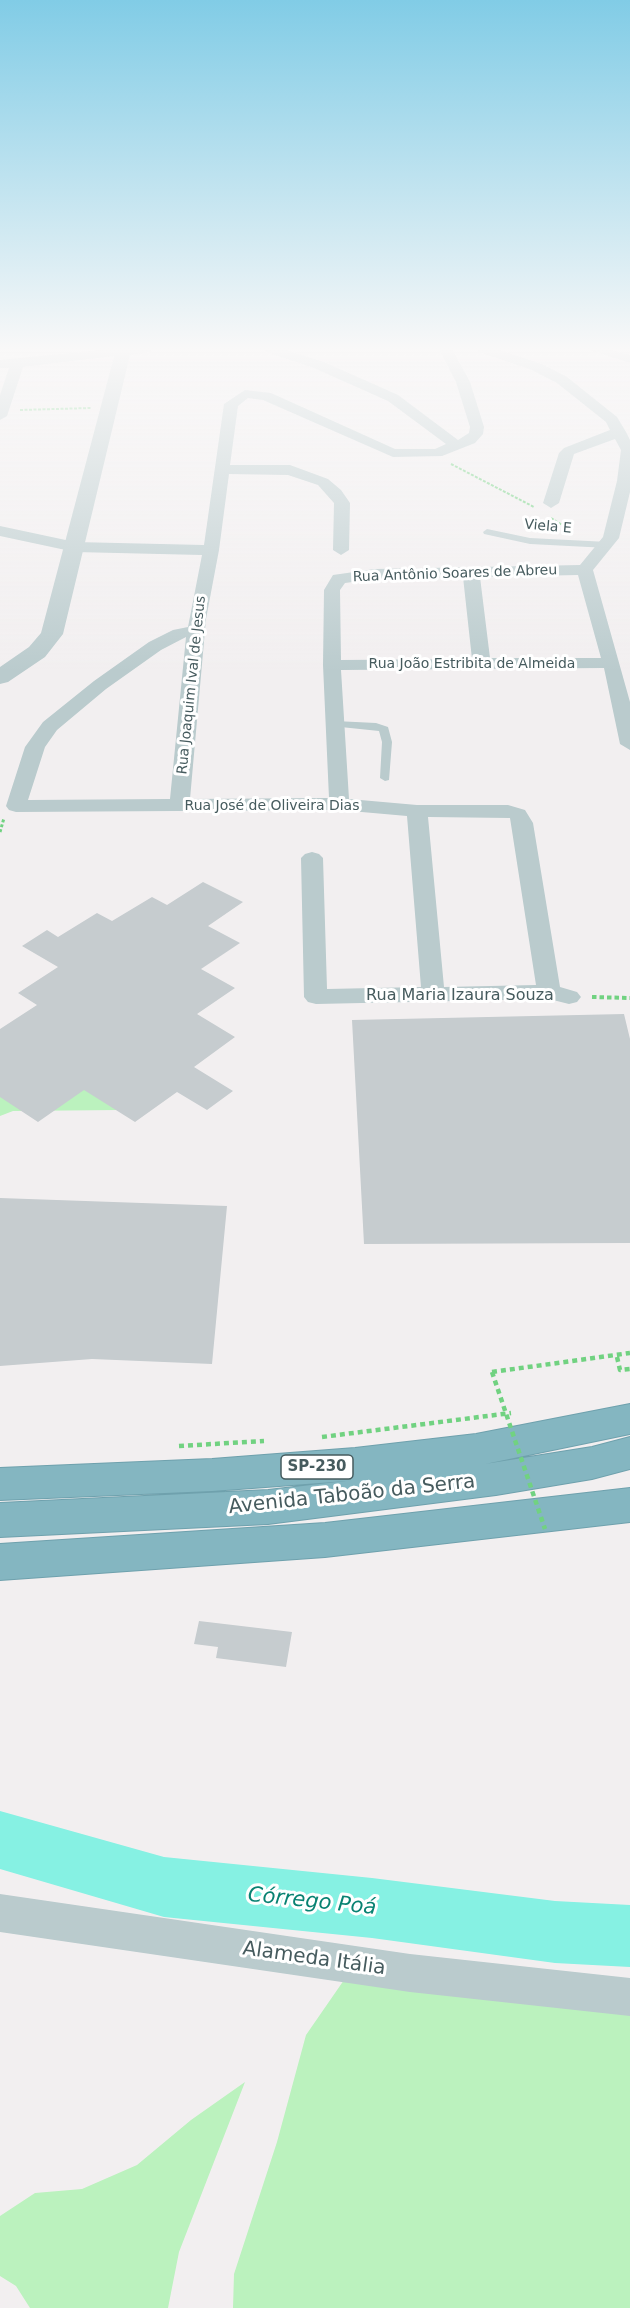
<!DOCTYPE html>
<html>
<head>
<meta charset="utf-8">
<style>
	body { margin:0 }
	canvas { display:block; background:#f2eff0 }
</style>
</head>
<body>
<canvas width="630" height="2308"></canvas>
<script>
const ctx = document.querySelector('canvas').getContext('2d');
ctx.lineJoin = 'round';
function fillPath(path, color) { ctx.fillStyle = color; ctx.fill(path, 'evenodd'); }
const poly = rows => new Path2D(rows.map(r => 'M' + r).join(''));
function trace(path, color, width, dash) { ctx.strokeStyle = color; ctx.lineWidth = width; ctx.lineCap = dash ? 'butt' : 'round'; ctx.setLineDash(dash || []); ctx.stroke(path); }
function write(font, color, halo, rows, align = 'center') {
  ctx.font = font + ' "DejaVu Sans",sans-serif'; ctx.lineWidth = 6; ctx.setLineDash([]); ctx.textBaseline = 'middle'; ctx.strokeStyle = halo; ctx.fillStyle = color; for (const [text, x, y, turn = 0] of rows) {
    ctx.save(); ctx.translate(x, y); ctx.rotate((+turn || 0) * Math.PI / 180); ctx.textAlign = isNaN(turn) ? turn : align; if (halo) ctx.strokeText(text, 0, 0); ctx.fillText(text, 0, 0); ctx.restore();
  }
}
const green = poly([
	[84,1078,120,1110,13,1111,0,1116,0,1082],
	[344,1980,630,1986,630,2308,233,2308,234,2274,277,2142,306,2035],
	[245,2082,179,2252,168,2308,30,2308,16,2286,0,2276,0,2216,35,2193,82,2189,137,2165,191,2120]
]);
const river = poly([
	[0,1811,164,1857,372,1878,555,1901,630,1905,630,1967,555,1963,372,1938,164,1917,0,1869,0,1811]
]);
const building = poly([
	[203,882,243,902,208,926,240,943,201,969,235,988,197,1014,235,1037,194,1067,233,1091,207,1110,177,1092,135,1122,84,1090,38,1122,0,1097,0,1029,37,1005,18,993,58,967,22,946,47,930,58,937,97,913,112,921,152,897,167,905],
	[624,1014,630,1039,630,1243,364,1244,352,1020],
	[0,1198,227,1206,212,1364,92,1359,0,1366],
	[199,1621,292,1632,286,1667,216,1658,218,1647,194,1644]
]);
const pathFar3 = poly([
	[20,410,91,408],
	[451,464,534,507],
	[551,518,567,528]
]);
const pathFar2 = poly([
	[0,832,4,818]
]);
const pathFar1 = poly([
	[592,997,630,998]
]);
const path = poly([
	[617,1357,620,1370,630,1369],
	[492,1372,630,1353],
	[322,1437,511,1413],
	[179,1446,264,1441]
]);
const service = poly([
	[487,529,530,538,608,542,612,545,608,548,530,544,484,534,483,532,487,529],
	[335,721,376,723,388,727,392,742,389,780,385,781,380,778,382,742,379,731,331,726,331,722,335,721]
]);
const minor = poly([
	[111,349,128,349,130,351,123,355,23,367,7,416,0,420,0,395,9,368,0,368,0,360,111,349],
	[265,349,283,349,324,362,398,395,458,440,469,433,470,427,456,382,439,349,452,349,470,382,484,427,483,434,475,443,442,456,393,457,263,400,248,398,238,406,230,465,290,465,328,479,341,490,350,503,349,550,341,555,333,550,334,503,318,485,288,475,229,474,219,550,206,619,190,799,329,798,323,665,324,590,333,575,375,569,580,565,603,537,617,481,621,450,615,439,574,454,559,503,551,508,543,503,559,453,564,448,610,430,606,422,557,383,532,370,479,352,478,349,496,349,542,364,567,377,617,417,626,432,630,440,630,492,619,538,593,570,630,702,630,750,620,744,604,668,341,670,349,799,417,805,508,805,525,810,533,823,560,987,577,992,581,997,577,1002,569,1004,549,999,316,1004,308,1002,304,997,301,858,305,854,312,852,319,854,323,858,327,989,421,987,407,816,339,810,16,812,9,810,6,806,25,747,43,722,94,681,149,642,173,630,188,627,202,555,75,552,0,536,0,526,75,542,204,545,224,404,245,390,271,393,395,449,435,449,446,444,388,401,314,368,266,352,265,349],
	[578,575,601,658,490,658,480,577,578,575],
	[463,577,472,659,341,660,340,590,345,583,375,579,463,577],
	[186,637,170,799,28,800,45,747,57,730,106,689,161,650,186,637],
	[428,817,510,818,536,985,444,987,428,817],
	[587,349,607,349,630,355,630,363,587,349],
	[0,1894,410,1954,630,1978,630,2016,410,1992,0,1932,0,1894]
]);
const tertiary = poly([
	[116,349,152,349,150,352,130,355,63,634,45,657,8,682,0,684,0,667,29,647,41,633,116,349]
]);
const motorway = poly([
	[630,1404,630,1434,485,1464,592,1447,630,1437,630,1469,592,1479,496,1495,268,1524,0,1537,0,1503,268,1490,346,1481,212,1491,0,1500,0,1468,212,1459,355,1448,476,1434,630,1404],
	[630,1488,630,1522,325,1557,0,1580,0,1544,325,1523,630,1488]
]);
const pathBridge = poly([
	[492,1372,545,1529]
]);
const farStreetnames = [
	["Viela E",548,527,5],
	["Rua Antônio Soares de Abreu",455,574,-2],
	["Rua João Estribita de Almeida",472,664],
	["Rua Joaquim Ival de Jesus",192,685,-84],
	["Rua José de Oliveira Dias",272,806]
];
const shields = [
	[317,1467,72]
];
const shieldNames = [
	["SP-230",317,1467]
];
const streetNames = [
	["Rua Maria Izaura Souza",460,996]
];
const nearStreetnames = [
	["Avenida Taboão da Serra",352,1495,-6],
	["Alameda Itália",314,1959,8]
];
const nearWaternames = [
	["Córrego Poá",312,1902,6]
];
fillPath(green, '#bbf2be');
fillPath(river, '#86f1e3');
fillPath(building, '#c6cccf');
trace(motorway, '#6fa1ad', 2);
trace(pathFar3, '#71d281', 2, [3, 1.5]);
trace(pathFar2, '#71d281', 3, [3, 2]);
trace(pathFar1, '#71d281', 4, [4.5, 3]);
trace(path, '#71d281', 4.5, [5, 4]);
fillPath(service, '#bacbcd');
fillPath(minor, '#bacbcd');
fillPath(tertiary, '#bacbcd');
fillPath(motorway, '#84b6c1');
trace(pathBridge, '#71d281', 4.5, [5, 4]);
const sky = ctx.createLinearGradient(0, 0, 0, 672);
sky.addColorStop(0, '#81cce6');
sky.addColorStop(0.52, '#f9f8f8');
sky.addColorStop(1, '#f9f8f800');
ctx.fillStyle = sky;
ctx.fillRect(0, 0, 630, 672);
write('14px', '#465b5e', '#fff', farStreetnames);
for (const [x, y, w] of shields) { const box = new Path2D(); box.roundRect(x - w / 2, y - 12, w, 24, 4.5); ctx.fillStyle = '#fff'; ctx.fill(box); trace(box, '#465b5e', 1.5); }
write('bold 15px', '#465b5e', null, shieldNames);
write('16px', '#465b5e', '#fff', streetNames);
write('20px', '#465b5e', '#fff', nearStreetnames);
write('italic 21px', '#088272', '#fff', nearWaternames);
</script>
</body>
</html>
